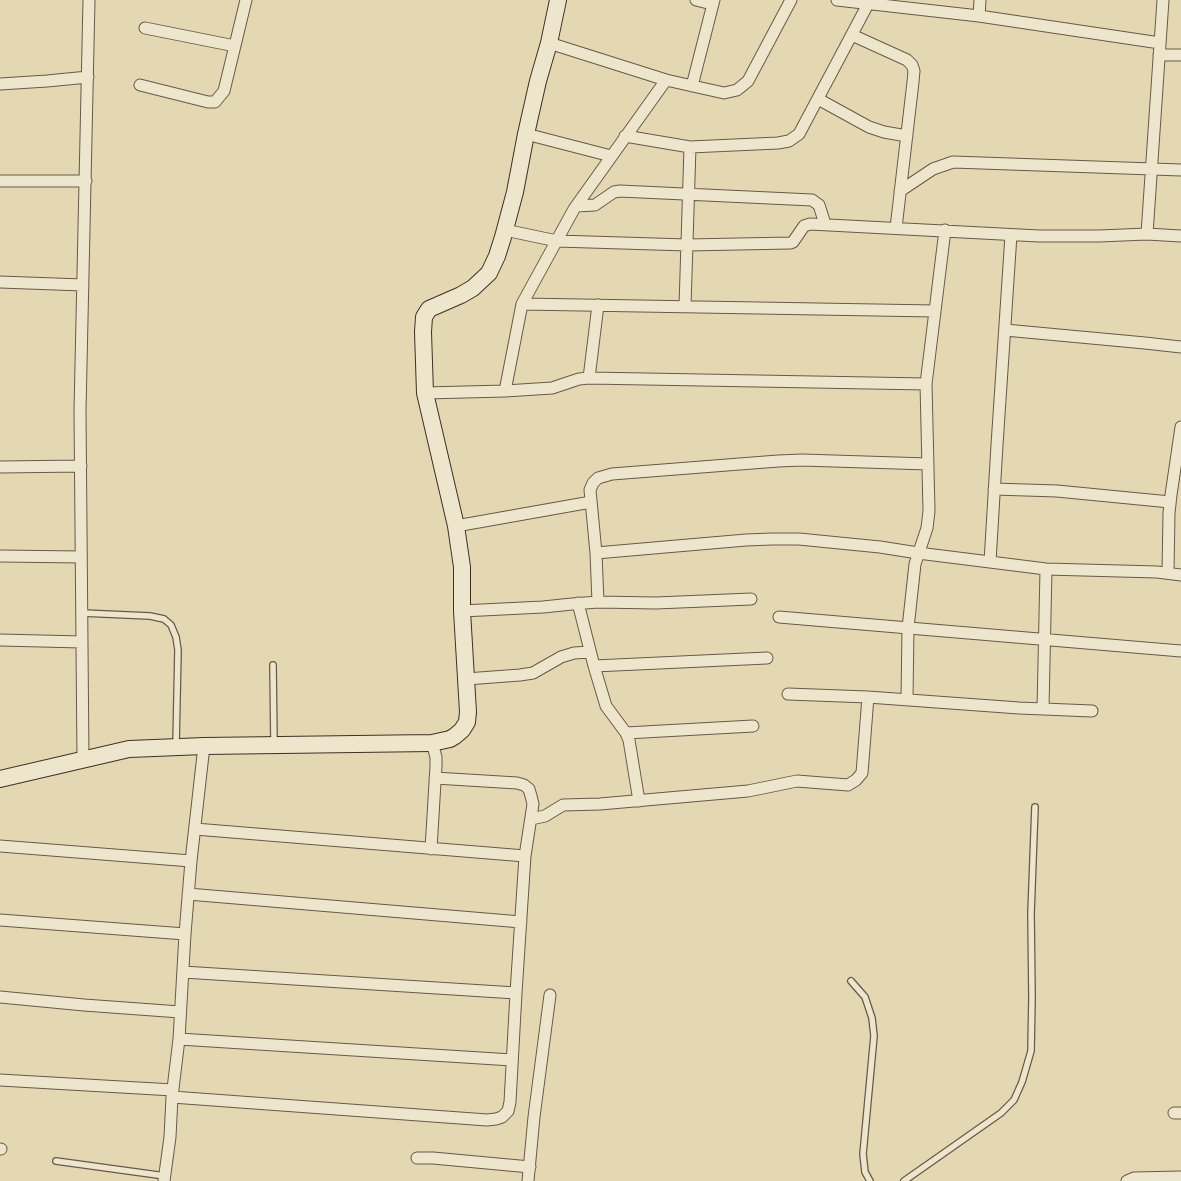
<!DOCTYPE html>
<html>
<head>
<meta charset="utf-8">
<style>
	body { margin:0 }
	canvas { display:block; background:#e4d8b2 }
</style>
</head>
<body>
<canvas width="1181" height="1181"></canvas>
<script>
const ctx = document.querySelector('canvas').getContext('2d');
ctx.lineJoin = 'round';
const poly = rows => new Path2D(rows.map(r => 'M' + r).join(''));
function trace(path, color, width, dash) { ctx.strokeStyle = color; ctx.lineWidth = width; ctx.lineCap = dash ? 'butt' : 'round'; ctx.setLineDash(dash || []); ctx.stroke(path); }
const lane = poly([
	[82,613,150,616,164,619,171,625,176,637,178,650,176,745],
	[273,665,274,743],
	[851,981,865,997,872,1018,874,1036,863,1154,865,1172,870,1181],
	[56,1161,165,1176],
	[904,1181,1001,1113,1014,1100,1022,1082,1031,1051,1032,998,1031,913,1035,807]
]);
const street = poly([
	[696,0,712,4],
	[837,0,979,16,1160,43],
	[979,16,980,0],
	[145,28,235,46],
	[852,35,907,60,912,65,914,71,913,82,896,228],
	[549,43,666,80,724,93,737,90,748,81,791,0],
	[1159,55,1181,55],
	[0,84,47,81,88,77],
	[140,85,208,102,215,102,224,91,246,0],
	[692,86,714,0],
	[818,99,869,127,884,132,907,136],
	[526,134,611,156],
	[625,136,690,147,778,143,789,141,799,134,868,4],
	[0,181,86,181],
	[900,191,933,169,953,162,1181,170],
	[577,206,595,205,614,192,620,191,812,200,819,205,825,224],
	[505,230,557,241,687,245,790,243,793,242,804,226,810,224,1039,236,1099,236,1147,234,1181,236],
	[1147,234,1163,0],
	[0,282,83,285],
	[522,304,935,311],
	[685,306,690,147],
	[1005,330,1145,343,1181,347],
	[589,378,598,305],
	[505,391,522,304,574,209,666,80],
	[425,393,505,391,552,388,579,379,589,378,926,384,945,230],
	[0,467,81,466],
	[994,489,1057,491,1170,502],
	[456,526,591,502],
	[596,553,746,540,772,539,799,539,880,547,918,553,1046,569,1157,572,1181,575],
	[0,556,81,557],
	[990,562,997,445,1011,235],
	[1168,573,1169,513,1171,495,1181,427],
	[598,602,596,553,590,490,593,483,598,478,612,474,778,461,802,460,928,464],
	[578,603,594,666,606,706,626,733,629,740,639,801],
	[462,611,543,607,572,604,598,602,656,603,751,599],
	[779,617,1181,651],
	[0,640,82,642],
	[594,666,767,658],
	[466,679,520,675,533,673,561,657,574,653,590,652],
	[788,694,868,697,1019,708,1092,711],
	[907,700,908,628,915,564,927,528,929,511,926,384],
	[1043,709,1046,569],
	[626,733,753,726],
	[83,760,80,411,89,0],
	[531,819,545,816,563,805,600,804,748,791,797,781,848,785,856,780,862,773,868,697],
	[195,829,525,856],
	[0,846,191,861],
	[431,849,436,766,436,757,432,743],
	[188,894,521,922],
	[0,920,185,934],
	[183,972,516,993],
	[0,997,84,1005,180,1012],
	[179,1039,512,1060],
	[0,1080,173,1090],
	[172,1097,487,1120,496,1119,502,1117,508,1111,510,1102,516,993,525,856,533,804,531,796,529,789,524,785,517,783,435,778],
	[1174,1113,1181,1113],
	[0,1149,1,1149],
	[417,1158,433,1158,530,1167],
	[164,1181,170,1137,172,1097,179,1039,185,934,191,861,204,746],
	[528,1181,534,1117,550,995],
	[1127,1181,1134,1178,1181,1177]
]);
const secondary = poly([
	[0,779,129,749,204,746,432,743,450,739,455,736,462,730,467,722,468,712,462,611,462,567,456,526,425,393,423,332,424,317,429,309,461,295,473,288,489,273,497,256,503,237,515,192,526,134,538,81,549,43,558,0]
]);
trace(lane, '#685949', 8);
trace(street, '#685949', 13);
trace(secondary, '#3e2f26', 18);
trace(lane, '#ede6cd', 5.5);
trace(street, '#ede6cd', 11);
trace(secondary, '#ede6cd', 16);
</script>
</body>
</html>
